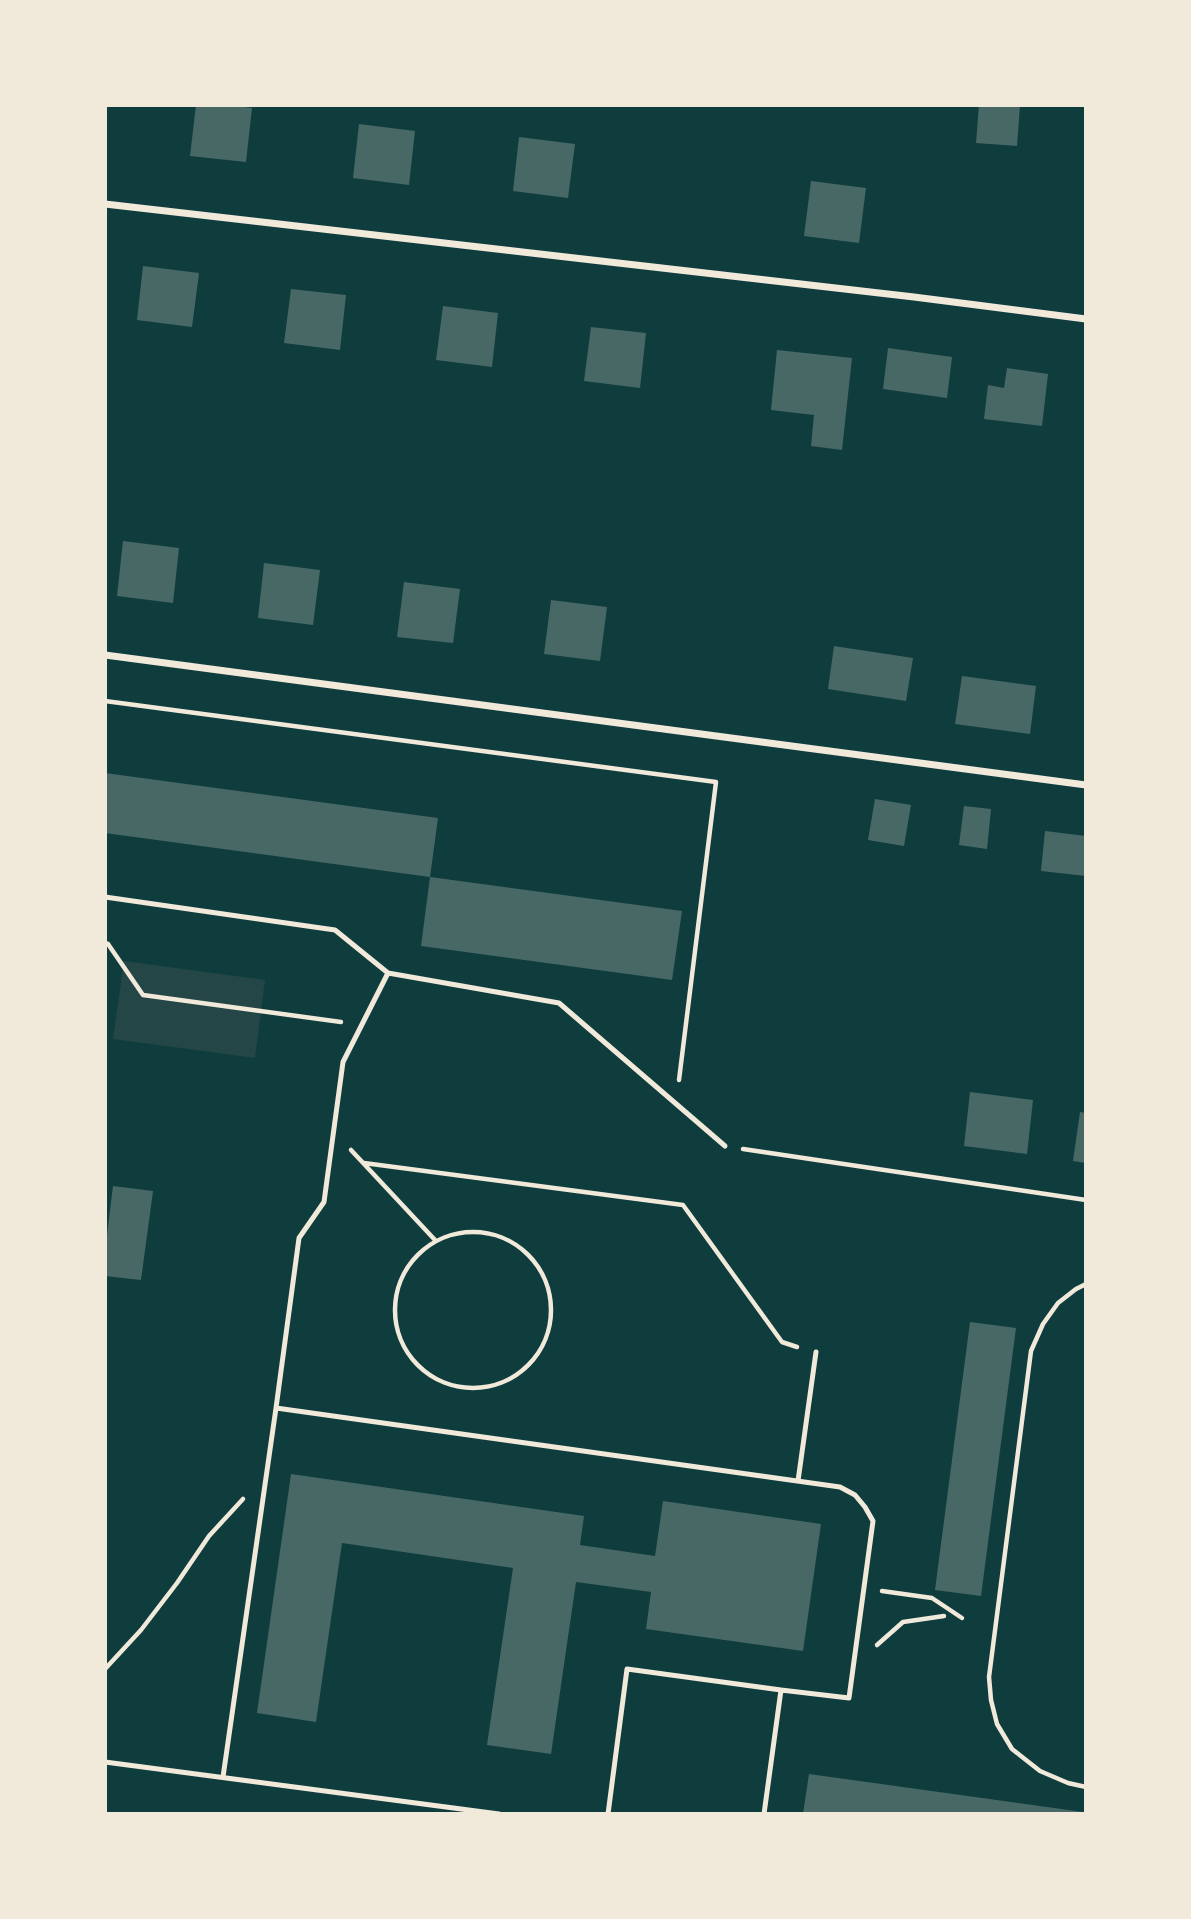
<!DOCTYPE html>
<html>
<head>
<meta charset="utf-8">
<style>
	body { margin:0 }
	#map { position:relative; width:1191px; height:1919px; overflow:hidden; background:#0f3d3e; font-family:"Roboto Condensed",sans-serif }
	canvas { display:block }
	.frame { position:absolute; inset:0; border:107px solid #f1e9da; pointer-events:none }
</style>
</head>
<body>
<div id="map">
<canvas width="1191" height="1919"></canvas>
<div class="frame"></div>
</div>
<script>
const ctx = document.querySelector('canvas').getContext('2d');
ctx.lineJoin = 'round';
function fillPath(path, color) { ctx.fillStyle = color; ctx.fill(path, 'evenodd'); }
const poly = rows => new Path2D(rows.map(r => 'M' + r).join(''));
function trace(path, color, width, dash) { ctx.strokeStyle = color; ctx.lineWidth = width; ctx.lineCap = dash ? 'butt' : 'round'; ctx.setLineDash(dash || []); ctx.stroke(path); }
const green = poly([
	[124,961,265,980,255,1058,113,1039]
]);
const building = poly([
	[196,105,228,105,252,108,246,162,190,156],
	[979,105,1020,105,1017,146,976,143],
	[359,124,415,131,409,185,353,178],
	[519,137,575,144,568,198,513,191],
	[811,181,866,188,859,243,804,236],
	[143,266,199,273,192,327,137,320],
	[291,289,346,295,340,350,284,343],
	[443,306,498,313,492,367,436,360],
	[591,327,646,333,640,388,584,381],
	[888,348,952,357,947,398,883,389],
	[777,350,852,358,842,450,811,446,814,415,771,410],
	[1007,368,1048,374,1042,426,984,419,988,385,1004,388],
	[123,541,179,548,173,603,117,596],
	[264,563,320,570,313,625,258,618],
	[404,582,460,589,453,643,397,637],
	[551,600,607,607,600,661,544,654],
	[834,646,913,658,906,701,828,689],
	[962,676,1036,686,1030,734,955,724],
	[105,773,438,818,430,877,105,833],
	[875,799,911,805,904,846,868,840],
	[964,806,991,809,987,849,959,845],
	[1045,831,1086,836,1086,876,1041,871],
	[430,877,682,911,672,980,421,946],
	[970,1092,1033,1100,1027,1154,964,1146],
	[1080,1112,1086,1113,1086,1163,1073,1161],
	[113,1186,153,1191,141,1280,105,1276,105,1251],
	[970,1322,1016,1328,981,1596,935,1590],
	[291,1474,584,1516,580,1545,655,1556,663,1501,821,1524,803,1651,646,1629,651,1592,576,1582,551,1754,487,1745,513,1568,342,1543,316,1722,257,1713],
	[809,1774,1083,1812,1083,1814,803,1814]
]);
const path = poly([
	[105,701,716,782,679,1080],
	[105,943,108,944,143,995,341,1022],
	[743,1149,1086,1200],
	[351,1150,435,1240],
	[364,1163,683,1205,782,1342,797,1347],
	'395 1310a78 78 0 1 1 156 0a78 78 0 1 1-156 0Z',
	[1086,1284,1076,1289,1058,1303,1043,1324,1031,1351,989,1677,991,1700,997,1724,1012,1749,1040,1771,1068,1783,1086,1787],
	[882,1591,932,1598,962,1618],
	[877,1645,903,1622,944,1616],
	[105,1669,141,1630,177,1583,209,1536,243,1499]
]);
const service = poly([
	[105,897,335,930,388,973,559,1003,725,1146],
	[276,1408,299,1238,324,1202,343,1062,388,973],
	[798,1481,816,1352],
	[105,1762,499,1814],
	[223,1777,276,1408,840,1487,855,1495,865,1507,873,1521,849,1698,781,1690,764,1814],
	[608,1814,627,1669,781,1690]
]);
const minor = poly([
	[105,204,914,297,1086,319],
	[105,655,1086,785]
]);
fillPath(green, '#244646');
fillPath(building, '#486865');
trace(path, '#f1e9da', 4.5);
trace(service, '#f1e9da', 5);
trace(minor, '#f1e9da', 7);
</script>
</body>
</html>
